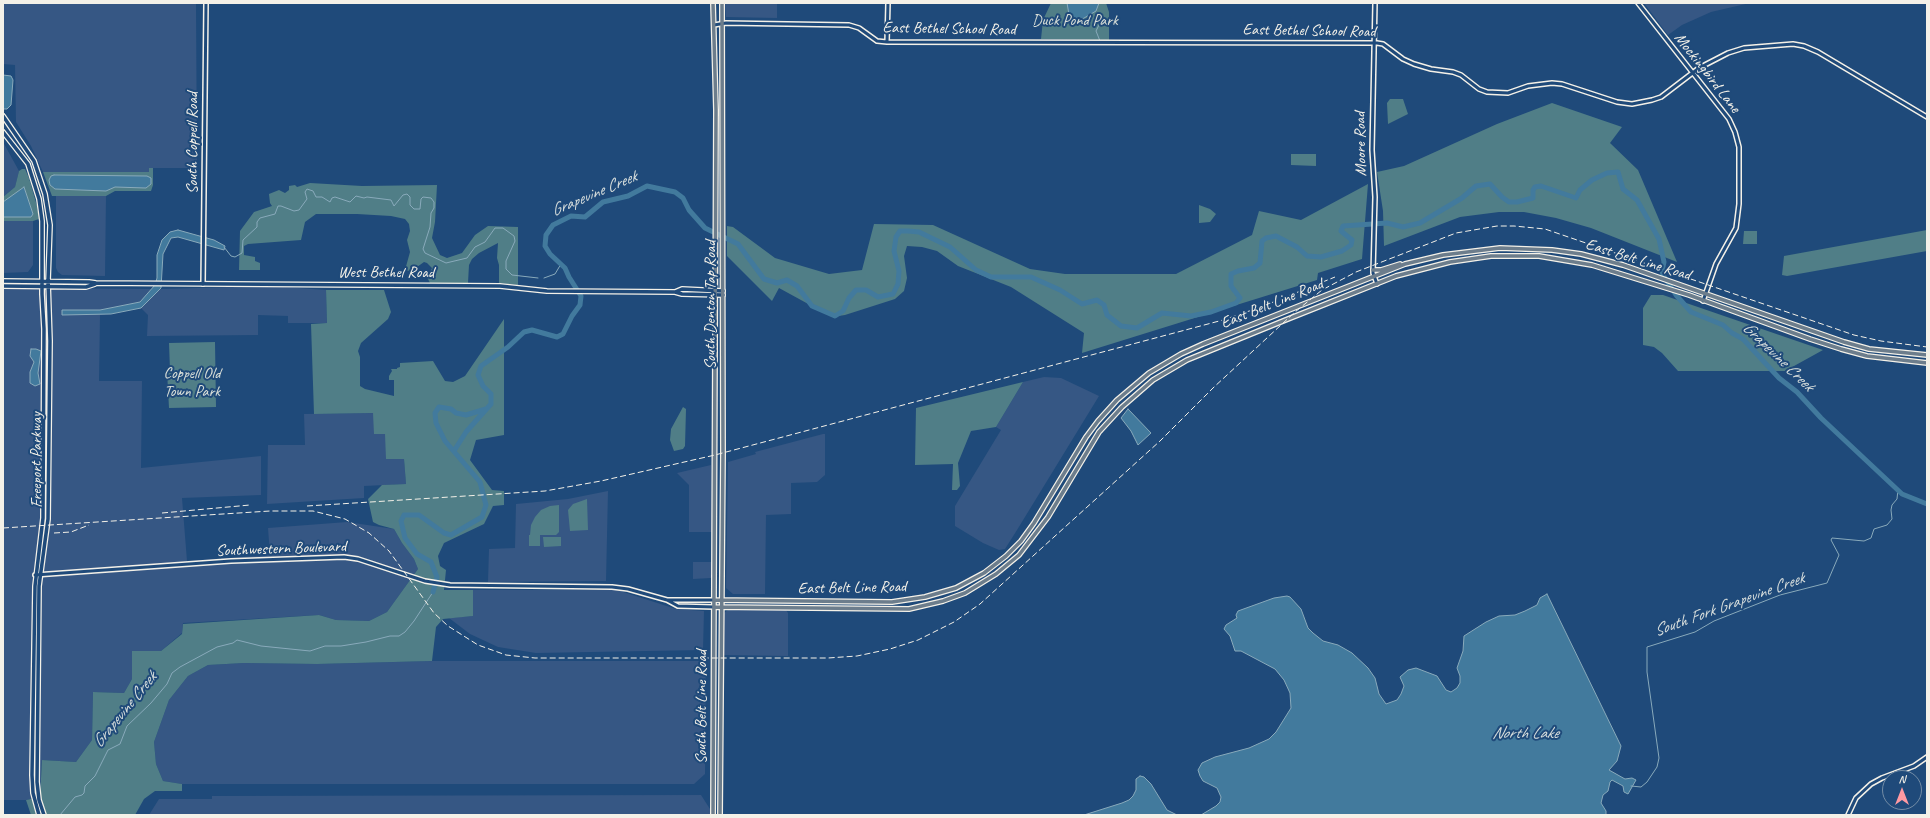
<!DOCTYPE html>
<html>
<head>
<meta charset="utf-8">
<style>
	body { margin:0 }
	#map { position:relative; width:1930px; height:818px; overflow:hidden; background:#1f4a7a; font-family:Caveat,sans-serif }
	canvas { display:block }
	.frame { position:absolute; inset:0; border:4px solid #f4f1e8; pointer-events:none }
	.north { position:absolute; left:1882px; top:770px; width:40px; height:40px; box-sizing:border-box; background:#1f4a7a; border:1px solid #748da6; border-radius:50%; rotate:0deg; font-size:11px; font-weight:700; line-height:16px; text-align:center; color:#f4f1e8 }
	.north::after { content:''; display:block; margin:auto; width:14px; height:18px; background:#ff9aa2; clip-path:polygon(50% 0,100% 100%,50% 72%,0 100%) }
</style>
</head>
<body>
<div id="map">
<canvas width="1930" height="818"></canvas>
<div class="frame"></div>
<div class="north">N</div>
</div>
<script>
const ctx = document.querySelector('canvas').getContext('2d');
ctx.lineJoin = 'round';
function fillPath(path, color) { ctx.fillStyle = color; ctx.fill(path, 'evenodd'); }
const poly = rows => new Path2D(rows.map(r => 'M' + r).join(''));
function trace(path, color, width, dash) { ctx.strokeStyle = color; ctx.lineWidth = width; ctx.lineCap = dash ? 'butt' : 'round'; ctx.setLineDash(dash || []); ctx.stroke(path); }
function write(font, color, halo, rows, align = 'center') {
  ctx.font = font + ' Caveat,sans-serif'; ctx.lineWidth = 4; ctx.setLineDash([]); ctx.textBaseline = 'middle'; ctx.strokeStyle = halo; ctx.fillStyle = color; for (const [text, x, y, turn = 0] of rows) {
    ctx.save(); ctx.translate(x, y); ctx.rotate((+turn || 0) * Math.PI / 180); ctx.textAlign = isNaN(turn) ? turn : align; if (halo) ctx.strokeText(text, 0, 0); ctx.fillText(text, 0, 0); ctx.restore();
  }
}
const built = poly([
	[3,3,196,3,197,168,150,168,149,172,43,172,31,146,16,122,15,65,3,64],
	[725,3,777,3,777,18,726,17],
	[1644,3,1750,3,1711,12,1682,25,1668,35],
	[3,142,19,171,15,187,3,197],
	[56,195,106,196,105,276,62,275,58,272,56,268],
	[3,221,33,221,33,265,28,272,3,273],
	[270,286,326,290,327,323,288,323,288,316,258,315,258,335,147,336,148,315,141,308,100,315,99,381,142,381,141,468,261,456,261,495,182,498,187,561,270,555,268,528,347,522,394,529,402,543,414,559,418,569,387,612,369,621,336,620,319,615,183,623,182,633,161,651,132,651,132,679,124,693,93,692,92,740,76,762,42,760,40,797,26,800,3,800,3,288,160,289],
	[1044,377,1061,378,1099,396,1017,530,1005,549,999,550,983,543,955,526,955,506,1001,430,996,427,1023,382],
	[373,413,385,434,404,459,406,484,364,486,364,498,267,504,268,445,305,445,304,414],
	[823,434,825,434,825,475,817,482,791,483,791,514,766,515,765,594,733,594,726,588,728,462,756,454,755,452],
	[711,465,712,532,689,532,689,485,677,473],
	[608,491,606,581,488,582,489,549,515,548,516,504,568,499],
	[693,562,711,562,711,578,693,579],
	[473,590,617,590,676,609,704,611,703,650,536,653,498,647,470,634,449,618,473,616],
	[728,610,786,610,788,613,788,656,723,655,724,613],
	[432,661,706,661,705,774,694,784,182,784,163,781,156,764,154,742,169,700,188,676,208,665,244,663,317,664],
	[701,795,710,809,710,815,149,815,159,799,212,799,212,796]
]);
const green = poly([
	[1051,3,1106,3,1109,12,1109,40,1041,39,1043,20],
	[1390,99,1403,99,1408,114,1388,124,1387,103],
	[1552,103,1622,127,1610,143,1638,170,1677,262,1591,228,1556,218,1524,212,1499,212,1460,217,1384,246,1383,211,1377,172,1404,166,1497,124],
	[1291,154,1316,154,1316,166,1291,165],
	[149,168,153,168,153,185,151,191,115,191,106,196,52,196,43,172,149,172],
	[22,169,25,169,29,178,37,206,39,219,33,221,3,221,3,197,15,187,19,171],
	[310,183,362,186,437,185,435,222,432,238,440,255,447,258,462,253,475,235,488,226,518,227,518,285,499,283,499,265,497,258,498,243,479,253,472,259,469,265,468,283,430,283,426,275,430,273,432,268,427,263,424,262,417,267,414,272,405,270,410,252,407,240,410,231,409,224,405,219,391,216,357,214,316,214,305,222,301,240,248,244,244,246,244,255,255,257,255,261,260,263,260,270,239,270,240,231,254,212,272,206,270,203,269,194,279,190,285,193,289,190,289,186,295,185,297,187],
	[1368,184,1362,259,1318,273,1317,280,1082,353,1084,333,1011,287,958,266,937,251,922,247,907,246,904,256,907,278,904,291,895,299,845,315,832,317,779,288,772,301,727,256,727,226,733,227,775,258,829,274,862,270,874,224,933,225,1030,269,1065,274,1176,274,1252,235,1259,211,1301,220],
	[1199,205,1210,209,1216,214,1210,222,1199,223],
	[1927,230,1927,251,1787,276,1782,275,1784,256],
	[1744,231,1757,231,1757,244,1743,244],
	[326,290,384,290,391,312,388,319,361,343,358,351,360,357,360,386,365,389,394,396,394,380,389,380,389,376,392,371,391,369,397,369,397,368,400,367,400,363,433,361,445,381,453,382,465,376,504,319,504,435,476,440,470,460,492,490,504,491,504,505,493,506,484,524,444,543,438,556,440,566,446,570,444,590,473,590,473,616,443,619,436,627,432,661,317,664,244,663,208,665,188,676,169,700,154,742,156,764,163,781,182,784,182,791,155,791,144,799,135,815,31,815,26,800,40,797,42,760,76,762,92,740,93,692,124,693,132,679,132,651,161,651,182,634,183,624,319,615,336,620,369,621,387,612,418,569,414,559,402,543,394,529,379,525,373,522,368,499,382,485,406,484,404,459,386,459,385,434,374,434,373,413,314,414,311,324,327,323],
	[1651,295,1663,295,1823,350,1785,371,1678,371,1662,353,1654,347,1643,345,1643,308],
	[215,342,216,407,169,408,167,371,170,370,169,343],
	[1023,382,996,427,971,431,958,463,960,486,957,490,952,490,953,464,915,465,916,408],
	[683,407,686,409,685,446,683,449,674,451,670,440,671,429],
	[587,499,588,530,570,531,568,510,573,504],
	[559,505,559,532,556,535,530,535,531,525,535,517,541,510,550,506],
	[529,535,540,535,540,546,529,546],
	[543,537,561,537,561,546,544,547]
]);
const water = poly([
	[1067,3,1099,3,1096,11,1079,21,1074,22,1070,20,1067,3],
	[3,75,11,76,13,80,11,105,7,109,3,109,3,75],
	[54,175,147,176,151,178,151,184,146,188,115,187,106,191,55,189,50,185,49,180,51,176,54,175],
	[24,187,33,214,31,217,3,217,3,202,24,187],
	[178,230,214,240,225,246,224,250,178,237,171,238,163,254,161,288,141,308,111,314,62,315,62,310,100,310,140,302,155,285,157,278,157,255,162,240,170,232,178,230],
	[31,349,36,349,41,351,38,373,40,384,35,386,30,383,30,372,34,362,30,356,31,349],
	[1128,409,1151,433,1138,445,1131,431,1121,418,1128,409],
	[1547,594,1621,746,1617,761,1609,770,1625,779,1632,778,1636,780,1628,794,1624,792,1623,786,1612,780,1610,782,1608,791,1603,795,1601,803,1606,811,1606,815,1201,815,1216,806,1220,802,1221,797,1217,788,1203,781,1200,776,1198,770,1202,763,1215,757,1249,748,1269,739,1276,732,1291,708,1290,693,1284,680,1275,669,1241,651,1235,651,1230,636,1224,629,1226,625,1237,618,1236,615,1238,611,1274,598,1287,596,1290,597,1301,609,1308,628,1313,633,1323,641,1338,645,1352,653,1368,668,1375,678,1379,694,1386,704,1397,700,1401,694,1404,686,1400,677,1408,670,1416,668,1437,676,1446,690,1451,692,1457,688,1460,683,1460,676,1457,668,1463,651,1464,636,1486,622,1499,616,1515,615,1525,611,1537,605,1540,598,1547,594],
	[1140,776,1144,777,1151,784,1167,810,1177,815,1084,815,1122,803,1129,800,1133,796,1136,790,1136,779,1140,776]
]);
const stream = poly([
	[1100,41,1096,31,1101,21],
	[224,247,231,256,235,257,242,253,243,240,257,227,257,222,260,218,275,214,278,206,281,206,294,211,299,210,307,199,305,192,307,189,313,191,316,197,322,197,330,202,332,198,335,197,350,202,356,196,364,198,367,197,391,200,394,206,403,195,407,194,410,197,410,205,414,209,420,209,421,199,423,197,431,198,434,202,434,208,431,213,430,227,423,249,425,253,446,263,467,258,475,247,485,242,495,228,503,228,514,236,515,241,506,261,506,269,512,275,538,278],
	[544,278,555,274,561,264],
	[1631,786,1641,787,1647,782,1657,767,1659,758,1647,672,1647,647,1695,632,1714,621,1780,595,1827,583,1839,555,1831,540,1832,538,1864,541,1871,538,1874,529,1887,525,1892,519,1891,510,1892,505,1897,499,1898,489],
	[60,815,75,797,82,795,84,793,85,786,95,776,108,750,120,744,127,726,151,703,167,684,172,673,180,667,217,647,233,643,237,640,261,646,310,651,325,646,341,646,366,642,390,636,399,636,405,632,414,621,433,592]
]);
const river = poly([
	[454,451,466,432,491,404,491,394,483,386,478,375,481,366,508,347,524,332,532,330,557,337,563,334,572,316,580,305,581,296,569,277,565,268,550,254,545,246,546,235,553,225,571,216,585,217,603,202,628,196,647,186,675,192,683,198,689,210,705,228,738,244,764,279,777,283,787,280,797,286,812,306,835,316,843,311,849,298,856,290,866,290,878,297,893,294,898,284,899,271,894,251,896,237,900,231,908,231,919,232,950,247,976,270,991,277,1031,277,1060,290,1082,304,1097,300,1104,305,1107,315,1121,326,1137,328,1162,313,1191,316,1211,312,1236,303,1240,298,1231,286,1231,274,1238,271,1254,268,1260,263,1262,241,1266,238,1276,236,1297,247,1307,256,1321,257,1342,251,1351,245,1352,240,1341,231,1343,226,1387,223,1403,227,1420,223,1462,198,1476,186,1490,184,1502,197,1509,202,1517,202,1533,198,1533,190,1535,187,1541,186,1576,198,1580,190,1592,180,1607,173,1618,172,1623,189,1637,200,1659,239,1664,262,1662,271,1663,275,1676,295,1691,312,1723,325,1732,333,1743,339,1779,378,1797,392,1821,418,1902,494,1927,504],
	[433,592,437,577,431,562,417,554,405,538,401,521,404,515,419,515,444,533,451,535,482,517,486,505,480,482,445,441,436,423,435,413,439,407,451,409,456,413,466,415,486,409]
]);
const tertiary = poly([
	[1375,3,1372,150,1375,197,1373,273,1377,284],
	[1638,3,1729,119,1735,132,1739,147,1739,204,1736,228,1716,264,1703,301],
	[714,25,726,23,849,25,859,28,877,41,887,42,1377,43,1383,44,1403,59,1414,64,1431,69,1453,72,1461,75,1479,89,1487,92,1508,93,1528,86,1552,83,1562,84,1617,102,1632,104,1652,100,1661,97,1699,68,1728,53,1744,48,1793,44,1804,46,1818,52,1927,117],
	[887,42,888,3],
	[203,284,206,3],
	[35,575,231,561,344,557,358,559,425,581,450,585,612,587,628,589,667,600,714,600],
	[667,600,678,606,714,607],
	[1848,815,1856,798,1871,784,1882,778,1914,766,1927,757]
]);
const secondary = poly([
	[3,116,34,161,45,194,50,225,48,281,50,341,48,519,39,586,37,782,39,800,44,815],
	[3,132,28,164,39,199,42,221,42,294,44,329,43,518,35,586,32,775,33,793,39,815],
	[3,281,89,282,96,283,500,286,547,291,675,292,682,294,723,295],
	[3,286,86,287,95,284],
	[675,292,682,289,723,291]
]);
const primary = poly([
	[1373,270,1381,270,1400,264],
	[714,600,892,602,925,597,956,588,984,573,1006,556,1021,541,1034,523,1086,437,1098,421,1117,400,1149,373,1181,354,1203,344,1405,264,1443,255,1500,248,1552,250,1581,254,1623,265,1844,342,1869,349,1927,355],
	[714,607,909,609,943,601,965,593,996,574,1019,555,1048,517,1099,432,1122,407,1153,380,1187,360,1288,319,1396,276,1450,262,1491,256,1539,256,1592,265,1689,295,1810,339,1841,349,1867,356,1927,363],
	[713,815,716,110,713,3],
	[720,815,723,453,722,3]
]);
const rail = poly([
	[307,506,545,491,601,481,715,455,1223,320,1261,307,1335,277],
	[162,513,250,505],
	[3,528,270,511,313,511,345,519,369,533,389,551,434,613,448,626,478,645,506,655,535,658,828,658,857,656,890,649,918,640,954,622,980,604,1160,441,1213,388,1295,312,1322,290,1356,272,1456,233,1497,226,1514,226,1545,229,1854,335,1881,341,1927,347],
	[54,533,71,532,89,525]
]);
const parkNames = [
	["Duck Pond Park",1075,21],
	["Coppell Old",192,374],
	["Town Park",192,392]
];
const streetNames = [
	["East Bethel School Road",949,29,1],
	["East Bethel School Road",1309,31,1],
	["Mockingbird Lane",1707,73,52],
	["South Coppell Road",193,143,-90],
	["Moore Road",1361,144,-91],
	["East Belt Line Road",1638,260,17],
	["West Bethel Road",386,273],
	["East Belt Line Road",1272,304,-22],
	["South Denton Tap Road",711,305,-90],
	["Freeport Parkway",37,460,-90],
	["Southwestern Boulevard",281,549,-2],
	["East Belt Line Road",852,588,-1],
	["South Belt Line Road",702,707,-90]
];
const waterNames = [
	["Grapevine Creek",594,194,-23],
	["Grapevine Creek",1778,357,44],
	["South Fork Grapevine Creek",1729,605,-20],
	["Grapevine Creek",125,710,-51],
	["North Lake",1525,734]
];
fillPath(built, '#365784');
fillPath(green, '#507e87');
fillPath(water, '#427a9d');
trace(water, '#89aabb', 1);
trace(stream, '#89aabb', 1);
trace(river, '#427a9d', 5);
trace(tertiary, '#f4f1e8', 6);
trace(secondary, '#f4f1e8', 6);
trace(primary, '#f4f1e8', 6);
trace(tertiary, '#1f4a7a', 3);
trace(secondary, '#1f4a7a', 3.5);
trace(primary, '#6c7d8c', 3.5);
trace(rail, '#f4f1e8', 1, [6, 3]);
write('16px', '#dbe0d9', '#1f4a7a', parkNames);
write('16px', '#f4f1e8', '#1f4a7a', streetNames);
write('italic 17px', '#d9dfdd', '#1f4a7a', waterNames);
</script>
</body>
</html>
